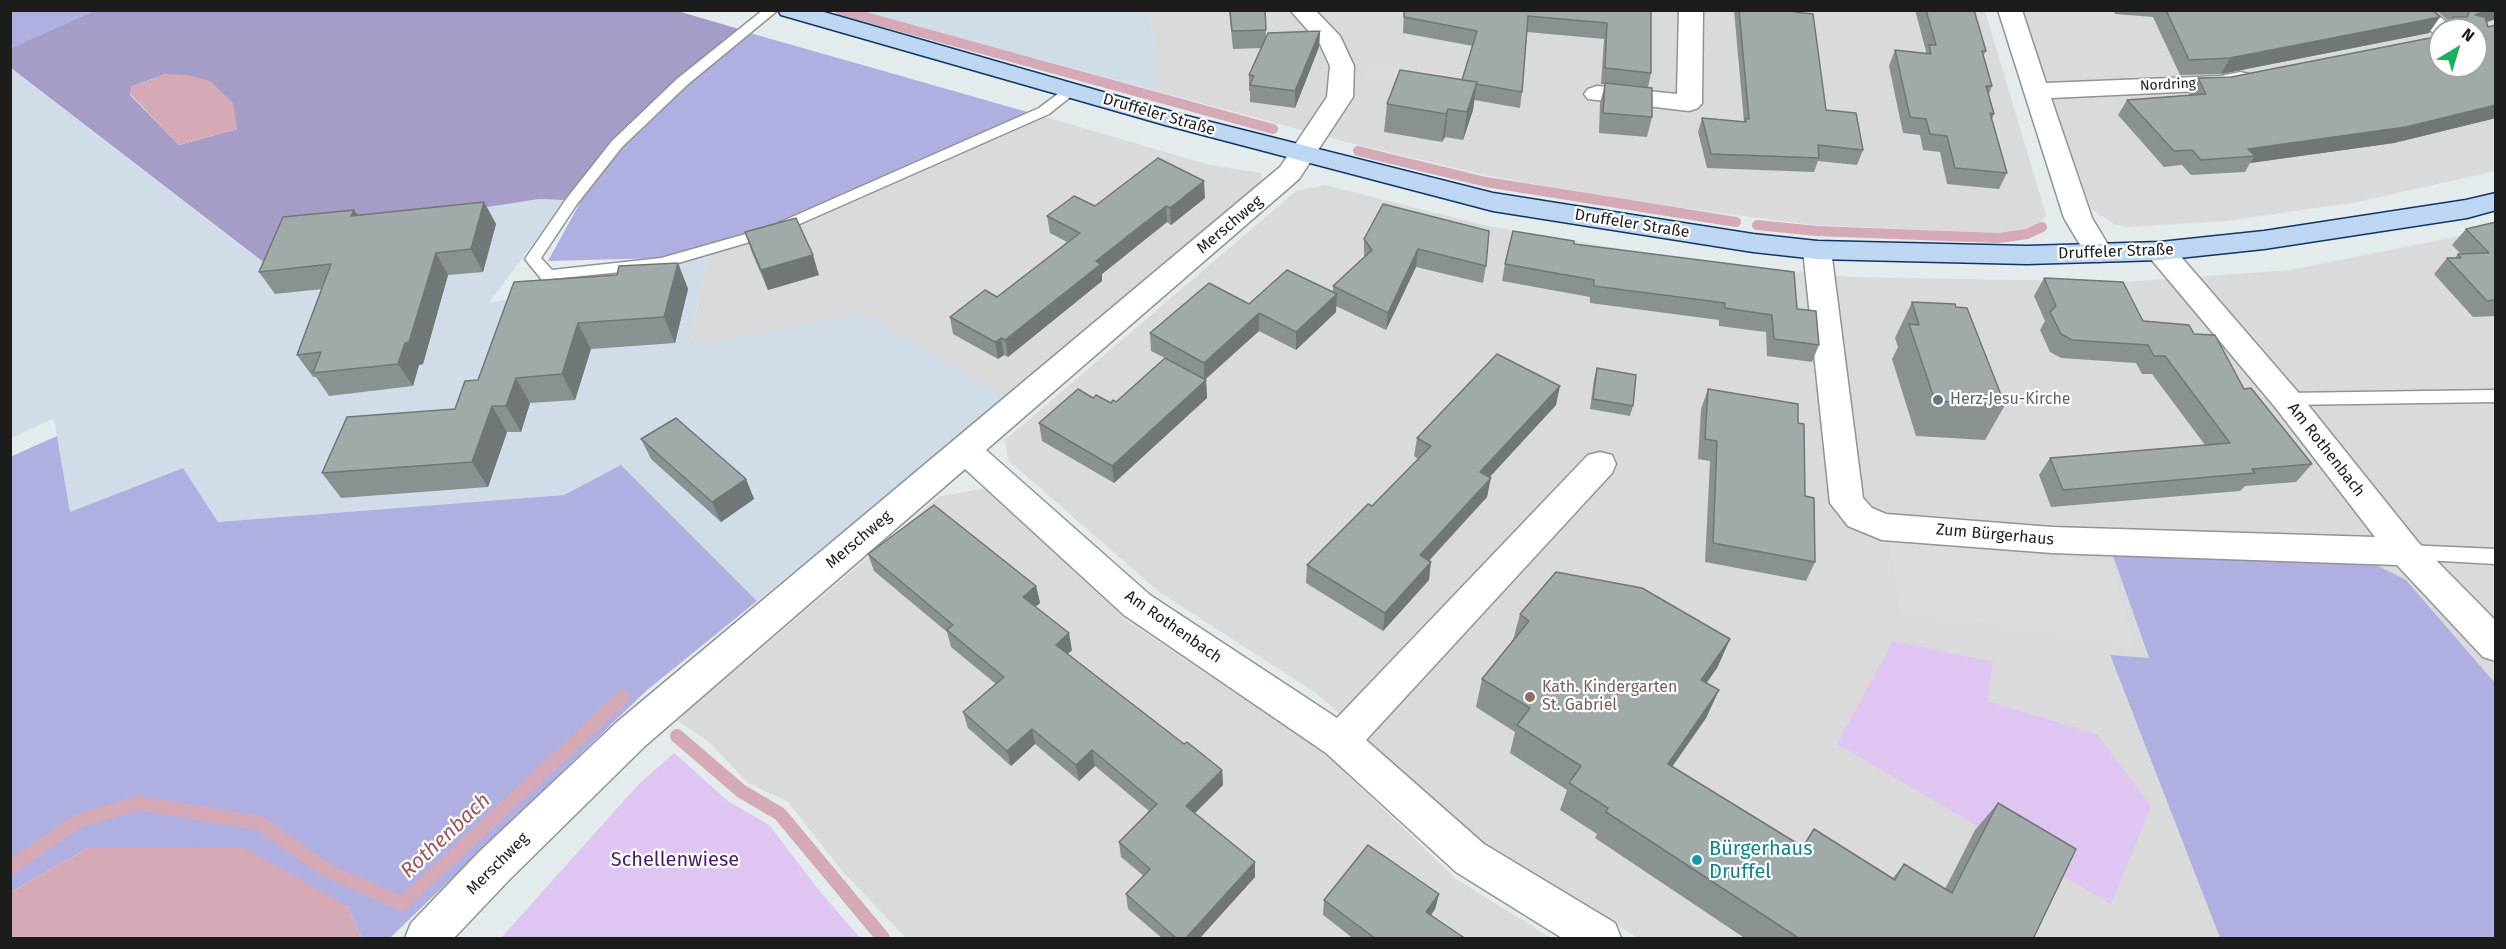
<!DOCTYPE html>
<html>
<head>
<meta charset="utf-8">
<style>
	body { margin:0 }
	#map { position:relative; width:2506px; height:949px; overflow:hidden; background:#e4ebec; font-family:"Fira Sans",sans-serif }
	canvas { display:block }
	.frame { position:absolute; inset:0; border:12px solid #1c1c1c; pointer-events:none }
	.north { position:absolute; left:2428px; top:18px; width:60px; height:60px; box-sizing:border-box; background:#fff; border:2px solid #a4a4a4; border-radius:50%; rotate:38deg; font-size:16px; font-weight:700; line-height:24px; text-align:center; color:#1c1c1c }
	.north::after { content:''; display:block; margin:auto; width:21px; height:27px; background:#19b060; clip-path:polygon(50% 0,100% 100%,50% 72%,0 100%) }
</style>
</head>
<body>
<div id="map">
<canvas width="2506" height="949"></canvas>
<div class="frame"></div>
<div class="north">N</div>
</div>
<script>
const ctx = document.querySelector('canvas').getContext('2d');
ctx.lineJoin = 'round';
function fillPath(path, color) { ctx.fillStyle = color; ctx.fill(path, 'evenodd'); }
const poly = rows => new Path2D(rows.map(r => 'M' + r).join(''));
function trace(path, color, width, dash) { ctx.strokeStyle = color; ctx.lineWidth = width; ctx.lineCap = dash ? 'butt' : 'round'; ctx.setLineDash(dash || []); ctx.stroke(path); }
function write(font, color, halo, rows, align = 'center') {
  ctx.font = font + ' "Fira Sans",sans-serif'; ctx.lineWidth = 4.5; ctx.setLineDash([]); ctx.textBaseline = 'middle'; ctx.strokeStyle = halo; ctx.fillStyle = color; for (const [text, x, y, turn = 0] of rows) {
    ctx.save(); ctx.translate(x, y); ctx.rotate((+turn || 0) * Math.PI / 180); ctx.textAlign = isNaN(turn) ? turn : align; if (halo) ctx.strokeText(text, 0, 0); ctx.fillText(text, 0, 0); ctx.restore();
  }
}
const residential = poly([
	[1148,11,1985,11,2046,215,2038,225,2023,231,1998,233,1812,225,1631,201,1489,176,1346,142,1153,90,1158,60],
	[2021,11,2495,11,2495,171,2352,203,2224,221,2128,227,2114,224,2091,209],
	[2440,30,2476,30,2476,66,2440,66],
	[1042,116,1210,165,1261,173,1262,185,1008,398,689,347,708,255,769,236,834,210],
	[1325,185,1488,226,1669,257,1849,277,2125,282,2290,270,2495,229,2495,683,2406,580,2113,556,2149,659,2110,656,2220,938,1638,938,1481,841,1316,693,1158,591,1008,460,1005,440,1296,191],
	[988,488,1129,622,1324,752,1456,879,1551,938,906,938,844,873,788,802,748,783,709,742,677,720,940,496]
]);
const farmland = poly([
	[861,11,1148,11,1158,60,1153,90],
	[10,68,274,271,288,238,539,199,565,200,489,303,666,268,708,255,689,346,863,313,1008,398,757,601,621,465,564,495,218,522,183,468,70,512,54,418,11,438]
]);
const grass = poly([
	[11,10,97,11,11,49],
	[750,33,1031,113,801,214,735,237,662,258,548,261,581,201,624,145,688,84],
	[57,436,70,512,183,468,218,522,564,495,621,465,757,601,646,691,390,938,362,938,347,906,88,848,11,892,10,457],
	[2113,556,2372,563,2406,580,2495,683,2495,938,2220,938,2110,655,2149,658]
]);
const forest = poly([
	[97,10,674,10,739,29,676,80,611,142,565,200,539,199,288,238,275,271,11,68,10,49],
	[166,74,237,129,179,145,130,95,132,86]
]);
const park = poly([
	[1893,641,1993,662,1987,701,2097,734,2151,806,2111,904,1837,744],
	[674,753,728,801,769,825,818,889,860,938,501,938,637,786]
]);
const parking = poly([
	[1369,62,1461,77,1456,90,1364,74],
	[1888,536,2112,566,2135,645,1900,612]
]);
const water = poly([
	[166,74,187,75,210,81,233,103,237,129,179,145,130,94,132,86],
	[243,847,347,906,362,938,11,938,11,892,88,848]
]);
const streamFar1 = poly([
	[840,10,1273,129],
	[1358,151,1486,182,1736,222],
	[1757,225,1817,231,1999,238,2027,234,2042,227]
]);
const stream = poly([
	[677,736,741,791,780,814,883,938],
	[10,868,78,821,137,803,260,823,326,870,402,904,622,698]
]);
const lane = poly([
	[763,10,778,10,687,85,622,147,577,204,541,258,552,270,661,258,767,228,1039,108,1067,87,1072,86,1079,90,1049,114,777,234,661,268,542,280,525,259,567,198,612,141,677,79,763,10],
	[2496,390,2496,402,2286,405,2277,399,2286,393,2496,390],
	[2406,545,2496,549,2496,564,2406,559,2399,557,2397,552,2399,547,2406,545]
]);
const street = poly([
	[1290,10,1315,10,1340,36,1354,66,1353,97,1299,179,986,450,1150,595,1337,718,1588,455,1600,452,1612,455,1616,464,1612,473,1366,740,1484,844,1615,923,1621,938,1562,938,1456,872,1326,753,1124,615,965,469,645,746,509,880,454,938,405,938,411,923,479,852,617,722,1280,167,1327,97,1330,66,1320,44,1290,10],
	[1679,10,1703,10,1702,103,1698,108,1689,111,1588,99,1584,94,1588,89,1597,86,1677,94,1679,10],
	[1998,10,2022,10,2046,83,2221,76,2240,72,2249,74,2252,79,2249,84,2221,90,2051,98,2092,218,2113,253,2109,260,2099,262,2089,260,2064,218,1998,10],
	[2405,10,2432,10,2456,30,2440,30,2440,36,2436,35,2405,10],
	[1817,241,1827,243,1831,250,1863,498,1872,508,1886,514,2052,527,2375,537,2275,407,2150,258,2146,251,2150,244,2160,242,2170,244,2297,391,2418,542,2496,621,2496,661,2483,657,2397,565,2052,553,1882,540,1848,526,1830,503,1803,250,1807,243,1817,241]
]);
const secondary = poly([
	[778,10,817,10,1183,115,1493,193,1753,234,1817,241,2027,246,2160,242,2264,231,2466,200,2496,193,2496,210,2467,218,2264,249,2160,260,2027,264,1817,259,1753,252,1493,211,1165,125,781,15,778,10]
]);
const wall = poly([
	[1229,10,1265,10,1266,37,1320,31,1319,47,1295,108,1250,102,1250,91,1249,91,1249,75,1261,48,1233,49],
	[1404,10,1651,10,1651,73,1648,88,1652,117,1647,137,1599,133,1600,103,1605,84,1601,84,1604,39,1527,32,1522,92,1520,108,1474,100,1473,110,1463,140,1445,137,1442,142,1384,132,1387,104,1462,80,1473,46,1403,33],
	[1734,10,1794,10,1826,110,1863,150,1857,165,1818,161,1814,172,1707,168,1698,132,1702,118,1744,122],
	[1915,10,1974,10,1986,51,1983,56,1992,86,1989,94,1994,114,1992,119,2007,173,1999,189,1947,184,1940,152,1923,150,1920,135,1903,133,1889,66,1895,50,1926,53,1926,51],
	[2114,10,2432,10,2429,33,2221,74,2180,75,2153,17,2115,14],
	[2436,10,2496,10,2496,19,2487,22,2488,27,2496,25,2496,118,2394,143,2250,163,2245,172,2191,175,2182,165,2164,167,2118,115,2127,100,2189,95,2189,94,2198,78,2231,77,2476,30,2444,30,2450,22],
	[1205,198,1171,225,1167,222,1102,274,1102,281,1008,357,1004,355,998,359,953,334,950,317,997,297,1067,242,1050,233,1047,216,1095,206],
	[484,202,496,224,483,272,448,275,423,364,419,365,413,386,329,396,316,377,313,377,297,355,322,289,275,294,259,272,354,210,358,215],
	[1383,204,1486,266,1483,283,1416,267,1386,330,1336,306,1336,312,1296,350,1259,331,1205,380,1206,380,1207,398,1114,483,1042,441,1039,423,1093,398,1111,403,1116,402,1165,358,1151,351,1150,333,1249,304,1333,292,1333,286,1364,258,1364,239],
	[2496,222,2496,316,2473,317,2434,274,2447,258,2455,258,2458,254,2461,254,2452,245,2466,229],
	[745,232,819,275,768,290,752,253],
	[1574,244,1797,309,1819,345,1812,362,1767,356,1766,332,1719,326,1719,320,1590,303,1590,297,1502,281,1505,264],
	[678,263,688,289,675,343,591,349,575,400,530,403,521,432,507,432,488,487,341,498,322,473,455,409,478,380,617,275],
	[2044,278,2143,321,2194,334,2312,464,2296,482,2245,486,2240,491,2051,507,2039,475,2050,458,2205,445,2152,374,2142,374,2136,363,2061,358,2050,352,2040,330,2045,321,2034,296],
	[1912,302,2005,405,1985,440,1916,436,1892,359,1898,347,1895,338],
	[1597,368,1633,406,1630,416,1590,409,1594,379],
	[1708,389,1798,423,1805,496,1815,562,1806,581,1705,562,1710,461,1698,459,1701,409],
	[1556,405,1489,477,1487,497,1429,561,1429,580,1383,631,1306,583,1307,565,1372,506,1418,459,1414,456,1417,438],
	[641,439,746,479,754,499,721,522,651,459],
	[868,554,1036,586,1040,603,1035,607,1072,650,1068,654,1184,744,1222,770,1223,785,1195,813,1255,862,1255,877,1199,939,1163,939,1128,909,1126,894,1144,876,1121,857,1119,842,1149,811,1095,766,1079,781,1035,744,1011,766,968,728,963,712,996,684,951,647,947,632,874,571],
	[1520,614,1730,639,1717,668,1706,683,1719,690,1706,718,1672,767,1802,847,1814,829,1893,878,1904,864,1945,889,1975,830,1998,803,2033,939,1746,939,1595,838,1597,834,1560,810,1567,790,1510,753,1515,732,1476,707,1482,679,1513,640],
	[1439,894,1435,909,1431,915,1466,939,1354,939,1323,915,1324,900]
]);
const shadedWall = poly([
	[2487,10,2496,10,2495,19,2464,30,2475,15],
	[2440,17,2429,33,2221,74,2230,58],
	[1320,31,1319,47,1295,108,1295,91],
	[1477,82,1473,110,1463,140,1467,112],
	[2496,105,2496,118,2394,143,2250,163,2255,156,2248,149],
	[1448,109,1445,137,1442,142,1446,114],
	[1204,181,1205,198,1171,225,1170,208],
	[484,202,496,224,483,272,471,249],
	[1166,206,1167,222,1102,274,1102,281,1008,357,1005,340,1096,261],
	[354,210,368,232,351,216],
	[1418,249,1416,267,1386,330,1388,313],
	[436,253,448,275,423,364,419,365,413,386,398,364],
	[813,255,819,275,768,290,761,270],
	[678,263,688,289,675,343,664,317],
	[1337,294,1336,312,1296,350,1296,332],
	[1259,313,1259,331,1204,380,1204,363],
	[578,323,591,349,575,400,562,374],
	[1001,338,1004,355,998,359,995,342],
	[516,378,530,403,521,432,506,406],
	[1206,380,1207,398,1114,483,1112,466],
	[1560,386,1556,405,1477,491,1480,472],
	[492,406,507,432,488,487,472,462],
	[1491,478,1487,497,1417,573,1420,555],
	[746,479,754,499,721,522,712,502],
	[1431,562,1429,580,1383,631,1385,613],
	[1036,586,1040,603,1027,614,1023,597],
	[1069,633,1072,650,1059,661,1056,645],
	[1730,639,1717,668,1689,708,1701,680],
	[1719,690,1706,718,1655,791,1668,764],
	[1032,729,1035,744,1011,766,1007,751],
	[1092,750,1095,766,1079,781,1076,765],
	[1222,770,1223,785,1187,821,1186,806],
	[1255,862,1255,877,1199,939,1185,939],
	[1439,894,1435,909,1423,927,1426,912]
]);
const building = poly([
	[1230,10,1265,10,1266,30,1232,31,1230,10],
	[1404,10,1651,10,1651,73,1605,68,1607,23,1528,16,1522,92,1476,84,1477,82,1462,80,1477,31,1404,17,1404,10],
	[1739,10,1794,10,1795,12,1813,14,1826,110,1856,113,1863,150,1818,145,1819,158,1711,154,1702,118,1746,122,1745,118,1749,119,1739,10],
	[1926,10,1974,10,1986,51,1982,51,1992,86,1986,86,1994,114,1990,113,2007,173,1955,168,1947,136,1930,134,1926,119,1910,117,1895,50,1931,54,1929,45,1936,45,1926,10],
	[2166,10,2432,10,2440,17,2230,58,2189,60,2166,10],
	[2466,10,2487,10,2475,15,2485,17,2488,27,2496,25,2496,105,2406,127,2248,149,2255,156,2201,160,2192,150,2174,151,2127,100,2206,94,2198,78,2231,77,2440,36,2440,66,2476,66,2476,30,2452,30,2453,17,2467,17,2469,13,2466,10],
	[1320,31,1295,91,1250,85,1254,76,1249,75,1268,33,1320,31],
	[1400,70,1477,82,1467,112,1448,109,1446,114,1387,104,1400,70],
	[1605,83,1652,88,1652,117,1603,113,1605,83],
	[1158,158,1204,181,1170,208,1166,206,1096,261,1101,264,1005,340,1001,338,995,342,950,317,985,290,997,297,1080,233,1047,216,1074,196,1095,206,1158,158],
	[484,202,471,249,436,253,409,342,405,343,398,364,313,373,321,352,297,355,331,264,259,272,283,217,354,210,351,216,484,202],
	[1383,204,1489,231,1486,266,1418,249,1388,313,1333,286,1372,250,1364,239,1383,204],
	[796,218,813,255,761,270,745,232,796,218],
	[2496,222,2496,300,2487,301,2447,258,2461,258,2458,254,2489,253,2466,229,2496,222],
	[1513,231,1574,241,1574,244,1794,272,1797,309,1816,311,1819,345,1774,339,1772,315,1725,308,1725,303,1594,286,1594,280,1505,264,1513,231],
	[678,263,664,317,578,323,562,374,516,378,506,406,492,406,472,462,322,473,347,417,455,409,465,381,478,380,514,282,617,275,619,266,678,263],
	[1287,270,1337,294,1296,332,1259,313,1204,363,1150,333,1209,283,1249,304,1287,270],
	[2044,278,2123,282,2143,321,2189,325,2194,334,2215,335,2244,389,2251,388,2312,464,2252,469,2255,473,2063,490,2050,458,2230,443,2165,356,2154,356,2148,345,2072,340,2061,334,2050,312,2056,306,2044,278],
	[1912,302,1955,304,1956,307,1967,308,2005,405,1935,401,1909,324,1919,325,1912,302],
	[1497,354,1560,386,1480,472,1491,478,1420,555,1431,562,1385,613,1307,565,1368,504,1372,506,1431,446,1417,438,1497,354],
	[1165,358,1206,380,1112,466,1039,423,1078,389,1093,398,1096,395,1111,403,1113,400,1116,402,1165,358],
	[1597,368,1636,375,1633,406,1593,399,1597,368],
	[1708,389,1798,404,1798,423,1804,424,1805,496,1814,498,1815,562,1713,543,1717,441,1705,439,1708,389],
	[676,418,746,479,712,502,641,439,676,418],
	[934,505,1036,586,1023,597,1069,633,1056,645,1184,744,1187,742,1222,770,1186,806,1255,862,1185,939,1177,939,1126,894,1150,869,1119,842,1157,804,1092,750,1076,765,1032,729,1007,751,963,712,1004,677,947,630,953,625,868,554,934,505],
	[1556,572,1642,588,1730,639,1701,680,1719,690,1668,764,1803,847,1814,829,1895,880,1904,864,1952,893,1998,803,2076,849,2033,939,1800,939,1606,812,1608,808,1569,783,1581,766,1517,725,1530,708,1482,679,1529,621,1520,614,1556,572],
	[1368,845,1439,894,1426,912,1466,939,1376,939,1324,900,1368,845]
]);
const markers = [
	[1938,400,6,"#6b7280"],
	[1530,697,6,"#8d6e63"],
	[1697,860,6,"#0f9aa8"]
];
const farStreetnames = [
	["Nordring",2168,85,-3]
];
const streetNames = [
	["Druffeler Straße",1159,115,16],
	["Druffeler Straße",1632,224,9],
	["Merschweg",1230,225,-40],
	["Druffeler Straße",2116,252,-2],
	["Am Rothenbach",2326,450,52],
	["Zum Bürgerhaus",1995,535,5],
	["Merschweg",859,540,-40],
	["Am Rothenbach",1173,627,35],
	["Merschweg",498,864,-45]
];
const worshipNames = [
	["Herz-Jesu-Kirche",1950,400]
];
const educationNames = [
	["Kath. Kindergarten",1542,688],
	["St. Gabriel",1542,706]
];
const nearCulturenames = [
	["Bürgerhaus",1709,849],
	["Druffel",1709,872]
];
const nearParknames = [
	["Schellenwiese",675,860]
];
const nearWaternames = [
	["Rothenbach",446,836,-43]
];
fillPath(residential, '#dadada');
fillPath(farmland, '#d1dce9');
fillPath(grass, '#afb0e1');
fillPath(forest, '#a59dc7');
fillPath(park, '#dec5f2');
fillPath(parking, '#dcdcdc');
fillPath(water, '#d5a9b6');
trace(streamFar1, '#d5a9b6', 10);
trace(stream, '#d5a9b6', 14);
trace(lane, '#939393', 3);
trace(street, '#939393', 3);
trace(secondary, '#123565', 3);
fillPath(lane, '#fff');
fillPath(street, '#fff');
fillPath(secondary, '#bdd6f1');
fillPath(wall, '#8a9291');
fillPath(shadedWall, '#707776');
fillPath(building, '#a0aaa9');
trace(building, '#707776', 1.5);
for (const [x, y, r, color] of markers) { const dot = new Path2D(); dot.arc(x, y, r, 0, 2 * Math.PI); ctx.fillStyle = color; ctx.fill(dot); trace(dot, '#fff', 2); }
write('14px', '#1c1c1c', '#fff', farStreetnames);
write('16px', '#1c1c1c', '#fff', streetNames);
write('16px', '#5b616d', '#fff', worshipNames, 'left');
write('16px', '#785e54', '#fff', educationNames, 'left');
write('20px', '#0d838f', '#fff', nearCulturenames, 'left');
write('20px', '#47196c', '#fff', nearParknames);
write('italic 21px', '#a05557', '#fff', nearWaternames);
</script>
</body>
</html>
